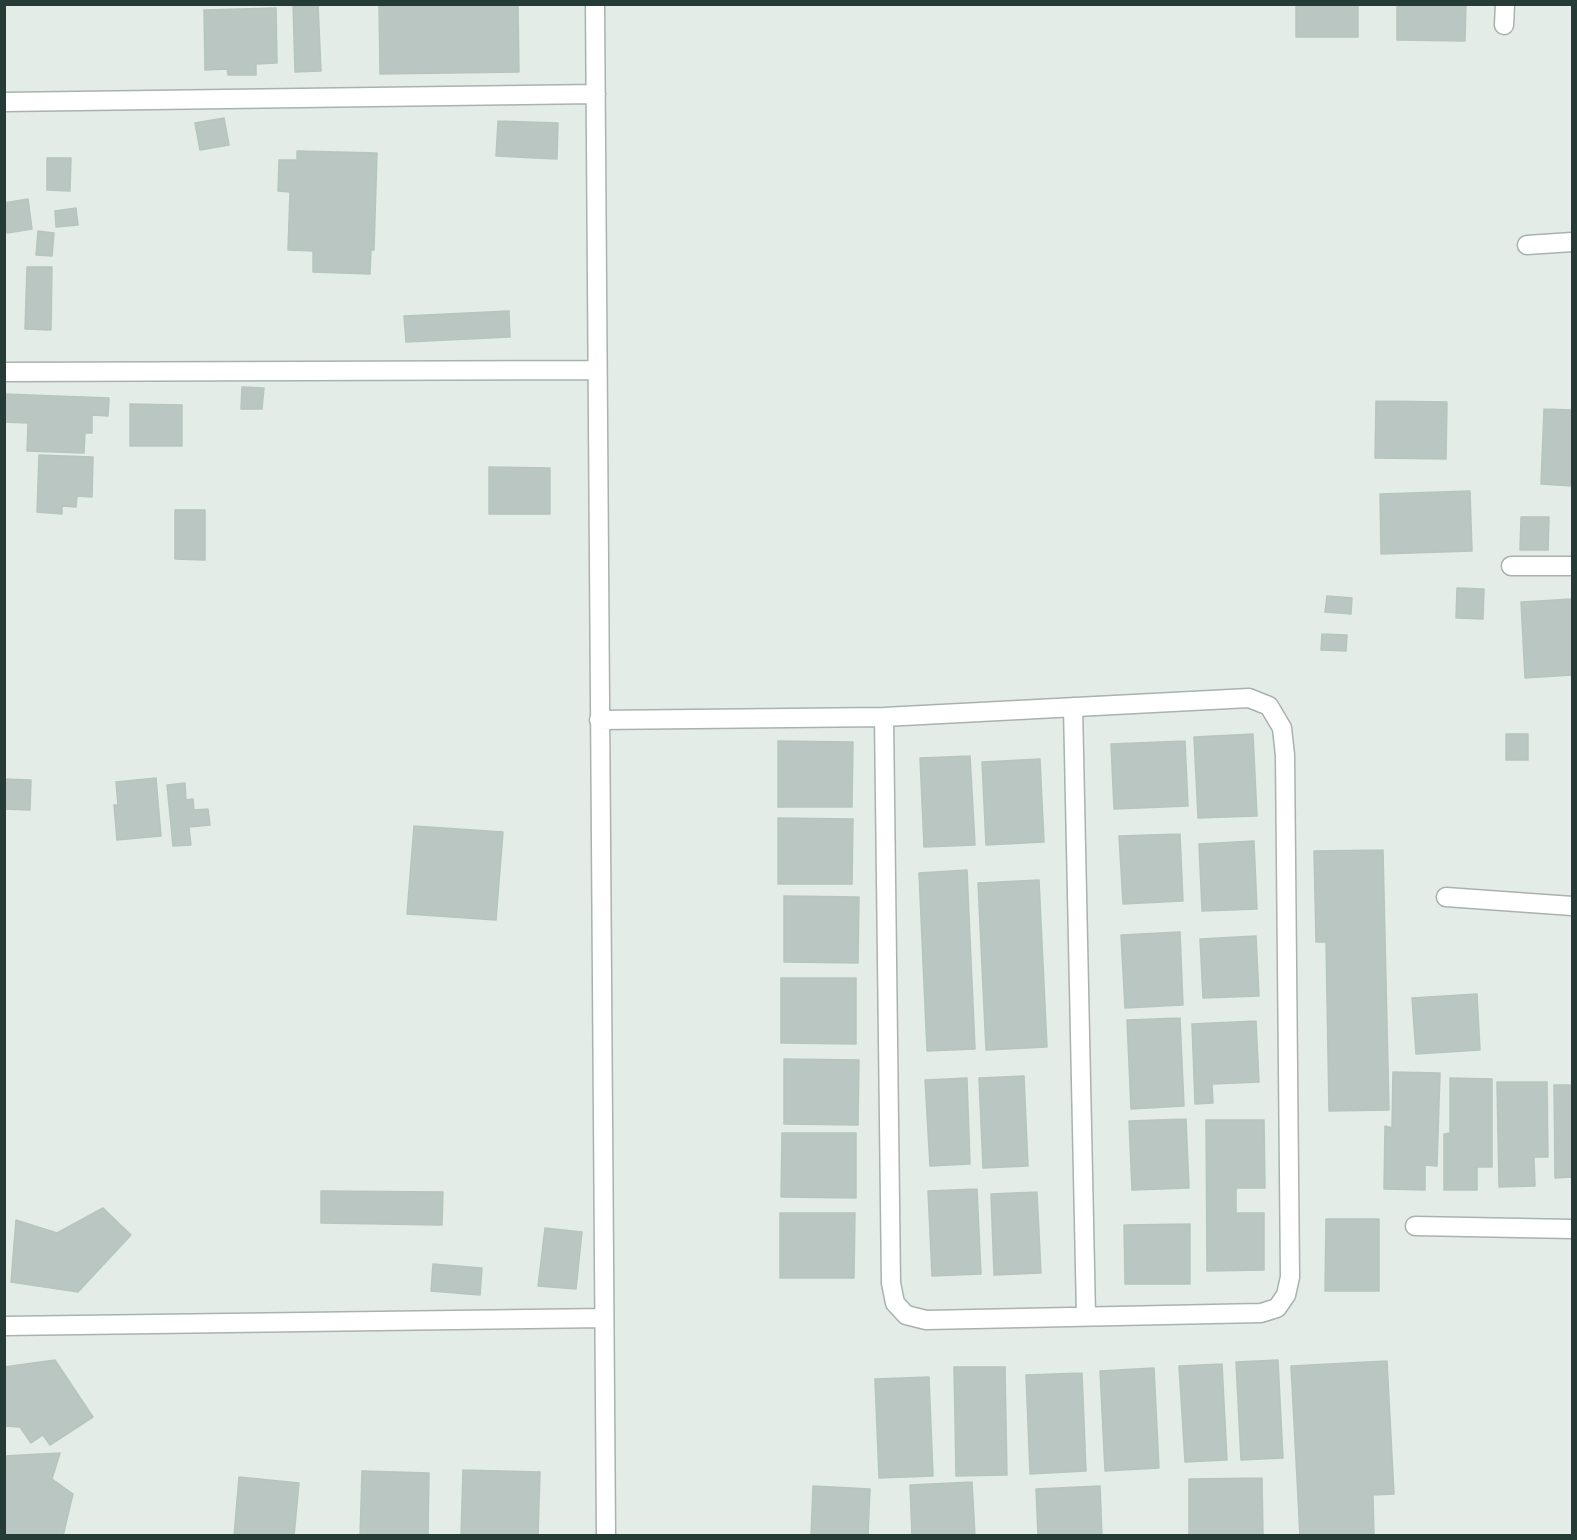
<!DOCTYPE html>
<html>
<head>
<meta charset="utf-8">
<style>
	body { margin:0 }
	#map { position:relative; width:1577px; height:1540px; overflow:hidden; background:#e4ece8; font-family:Barlow,sans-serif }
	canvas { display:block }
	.frame { position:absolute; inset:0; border:6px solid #253b36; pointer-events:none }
</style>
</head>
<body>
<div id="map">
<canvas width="1577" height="1540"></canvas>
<div class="frame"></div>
</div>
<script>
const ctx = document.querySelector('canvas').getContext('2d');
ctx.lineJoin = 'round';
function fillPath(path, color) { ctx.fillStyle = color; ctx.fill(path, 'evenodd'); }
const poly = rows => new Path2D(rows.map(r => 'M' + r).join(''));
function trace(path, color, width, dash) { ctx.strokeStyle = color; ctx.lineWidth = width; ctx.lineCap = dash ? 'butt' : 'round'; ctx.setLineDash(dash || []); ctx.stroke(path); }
const building = poly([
	[293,4,318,4,321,71,295,72,293,4],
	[379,4,518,4,519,72,380,74,379,4],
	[1296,4,1358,4,1358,37,1296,37,1296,4],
	[1397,4,1466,4,1465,41,1397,40,1397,4],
	[276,8,277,63,256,64,256,75,228,75,227,69,205,70,204,10,276,8],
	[224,118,229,145,200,150,195,123,224,118],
	[498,121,558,123,557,159,496,156,498,121],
	[297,151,377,153,374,250,371,250,370,274,313,272,313,251,288,250,290,192,278,191,279,160,297,160,297,151],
	[47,158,71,158,70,191,47,190,47,158],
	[28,199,32,229,7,233,4,203,28,199],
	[76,208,78,225,56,227,55,211,76,208],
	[38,231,54,233,52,256,36,255,38,231],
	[27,267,52,267,51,330,25,329,27,267],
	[509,311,510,337,406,342,404,316,509,311],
	[242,387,264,388,262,409,241,409,242,387],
	[4,394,109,398,108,416,92,415,92,433,85,433,84,453,27,451,28,423,4,422,4,394],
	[1376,401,1447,402,1446,459,1375,458,1376,401],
	[130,404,182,405,182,446,130,446,130,404],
	[1544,409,1572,410,1572,486,1541,484,1544,409],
	[39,455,93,457,92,497,77,496,76,507,62,506,62,514,37,512,39,455],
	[489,467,550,468,550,514,489,514,489,467],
	[1470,491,1472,551,1381,554,1380,494,1470,491],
	[175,510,205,510,205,560,175,559,175,510],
	[1521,517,1549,517,1548,550,1520,550,1521,517],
	[1457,588,1484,589,1483,619,1456,618,1457,588],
	[1327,596,1352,598,1351,614,1325,612,1327,596],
	[1572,599,1572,675,1525,678,1521,602,1572,599],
	[1322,634,1347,635,1346,651,1321,650,1322,634],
	[1253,734,1257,816,1198,818,1194,737,1253,734],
	[1506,734,1528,734,1528,760,1506,760,1506,734],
	[778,741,853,742,852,807,778,807,778,741],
	[1185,741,1188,806,1114,809,1111,744,1185,741],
	[970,756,975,845,924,847,920,758,970,756],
	[1040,759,1044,842,986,845,982,762,1040,759],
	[156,778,161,836,117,840,114,805,118,805,116,782,156,778],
	[4,779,31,780,30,810,4,809,4,779],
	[185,783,186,800,193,799,194,810,208,809,210,825,189,827,191,845,173,846,167,785,185,783],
	[778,818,853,819,852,884,778,884,778,818],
	[414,826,503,832,496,920,407,914,414,826],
	[1180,834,1183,901,1123,904,1119,836,1180,834],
	[1254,841,1257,909,1202,911,1199,844,1254,841],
	[1383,850,1389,1110,1329,1111,1326,942,1316,942,1314,851,1383,850],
	[967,870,975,1049,927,1051,919,873,967,870],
	[1039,880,1047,1047,986,1050,978,883,1039,880],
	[784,896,859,897,858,963,784,962,784,896],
	[1180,932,1183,1005,1125,1008,1121,935,1180,932],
	[1256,936,1259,996,1203,998,1200,939,1256,936],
	[781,978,856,978,856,1044,781,1043,781,978],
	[1477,994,1480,1050,1416,1054,1412,998,1477,994],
	[1180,1018,1184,1106,1131,1109,1127,1020,1180,1018],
	[1256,1021,1259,1082,1212,1084,1213,1103,1195,1104,1192,1024,1256,1021],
	[784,1059,859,1060,858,1125,784,1124,784,1059],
	[1393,1072,1440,1073,1437,1166,1425,1165,1425,1190,1384,1189,1385,1126,1392,1128,1393,1072],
	[1024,1076,1028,1166,983,1168,979,1078,1024,1076],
	[967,1078,970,1164,930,1166,925,1080,967,1078],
	[1450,1078,1492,1079,1492,1167,1477,1167,1477,1190,1444,1190,1444,1134,1450,1133,1450,1078],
	[1497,1082,1547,1082,1548,1157,1534,1157,1535,1186,1499,1187,1497,1082],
	[1554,1085,1572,1085,1572,1177,1555,1178,1554,1085],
	[1186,1119,1189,1188,1132,1190,1129,1121,1186,1119],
	[1206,1120,1264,1120,1265,1188,1236,1188,1236,1213,1264,1213,1264,1270,1207,1271,1206,1120],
	[782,1133,856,1133,856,1198,781,1197,782,1133],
	[977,1189,981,1274,932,1276,928,1191,977,1189],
	[321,1191,443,1192,442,1225,321,1223,321,1191],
	[1037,1192,1041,1273,994,1275,991,1194,1037,1192],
	[103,1208,131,1235,78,1292,11,1282,16,1220,57,1233,103,1208],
	[780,1213,855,1213,854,1278,780,1278,780,1213],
	[1326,1219,1379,1219,1379,1291,1325,1291,1326,1219],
	[1190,1224,1190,1284,1125,1284,1124,1225,1190,1224],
	[545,1228,582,1232,576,1289,538,1286,545,1228],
	[433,1264,482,1268,480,1295,431,1291,433,1264],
	[55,1360,93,1417,50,1445,43,1435,31,1443,20,1427,4,1426,4,1367,55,1360],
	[1278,1360,1283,1458,1241,1460,1236,1362,1278,1360],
	[1387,1361,1394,1494,1373,1495,1374,1536,1300,1536,1291,1366,1387,1361],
	[1222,1364,1227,1460,1185,1462,1179,1366,1222,1364],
	[954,1367,1005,1367,1007,1475,956,1476,954,1367],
	[1154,1368,1159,1468,1105,1471,1100,1371,1154,1368],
	[1082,1373,1086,1471,1030,1474,1026,1375,1082,1373],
	[929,1377,933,1476,879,1478,875,1379,929,1377],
	[60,1453,52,1479,73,1494,63,1536,4,1536,4,1456,60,1453],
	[463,1470,540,1472,538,1536,461,1536,463,1470],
	[362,1471,429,1473,428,1536,360,1536,362,1471],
	[239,1477,299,1483,294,1536,234,1536,239,1477],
	[1262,1478,1263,1536,1189,1536,1189,1479,1262,1478],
	[972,1482,975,1536,912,1536,910,1485,972,1482],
	[813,1486,870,1489,868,1536,811,1536,813,1486],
	[1100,1486,1102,1536,1038,1536,1036,1489,1100,1486]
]);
const minor = poly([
	[595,4,606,1536],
	[1504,25,1505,4],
	[4,102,596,94],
	[1527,245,1572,242],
	[4,372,597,370],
	[1511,566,1572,566],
	[1073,707,1086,1315],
	[599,720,884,717,1249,698,1269,706,1282,728,1285,755,1290,1277,1286,1295,1277,1308,1261,1313,926,1320,906,1315,895,1303,891,1283,884,717],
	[1446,897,1572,906],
	[1415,1226,1572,1229],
	[4,1326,604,1318]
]);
fillPath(building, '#b9c6c1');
trace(building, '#b7c5bf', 1.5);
trace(minor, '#a7b3af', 21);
trace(minor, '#fff', 18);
</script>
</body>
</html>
